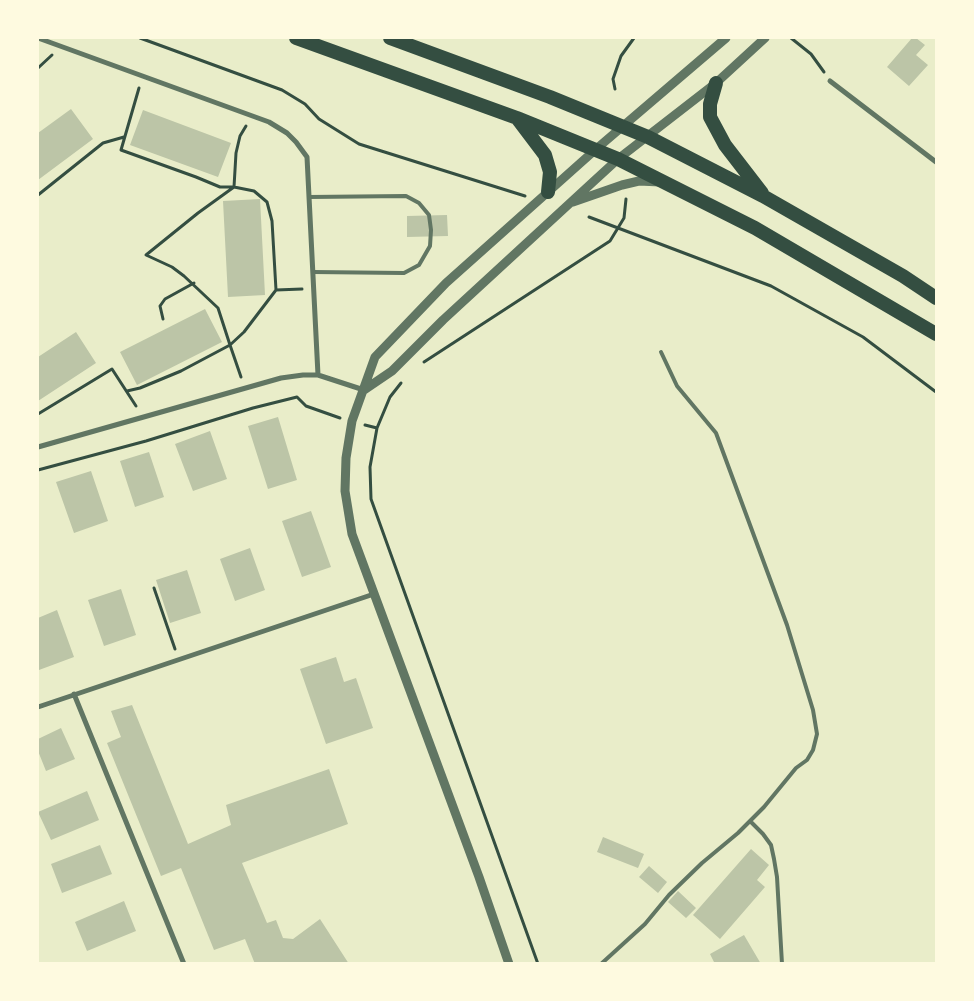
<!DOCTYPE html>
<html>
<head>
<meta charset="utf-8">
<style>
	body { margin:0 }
	#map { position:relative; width:974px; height:1001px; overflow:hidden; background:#e9edc9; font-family:Figtree,sans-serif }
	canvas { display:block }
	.frame { position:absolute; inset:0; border:39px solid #fefae0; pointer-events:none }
</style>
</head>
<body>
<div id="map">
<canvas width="974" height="1001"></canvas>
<div class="frame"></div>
</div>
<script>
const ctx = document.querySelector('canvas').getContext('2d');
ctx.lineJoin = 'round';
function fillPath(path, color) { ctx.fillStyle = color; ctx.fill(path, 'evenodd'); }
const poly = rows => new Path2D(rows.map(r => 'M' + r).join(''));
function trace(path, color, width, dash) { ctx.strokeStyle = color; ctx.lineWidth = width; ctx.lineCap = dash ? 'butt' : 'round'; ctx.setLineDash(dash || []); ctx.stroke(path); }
const building = poly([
	[912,38,916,38,925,45,916,55,928,65,909,86,887,67],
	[71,109,93,139,38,180,38,133],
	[143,110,231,143,218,177,130,145],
	[260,199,265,295,228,297,223,201],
	[447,215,448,236,407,237,407,216],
	[205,309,222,342,137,385,120,352],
	[76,332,96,363,38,401,38,357],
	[278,417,297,480,268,489,248,426],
	[210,431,227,479,193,491,175,444],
	[149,452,164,497,135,507,120,461],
	[91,471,108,521,74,533,56,482],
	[311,511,331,567,302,577,282,521],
	[250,548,265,590,235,601,220,559],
	[187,570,201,613,170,623,156,580],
	[121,589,136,635,104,646,88,600],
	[57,610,74,657,39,670,38,618],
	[336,657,344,682,356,678,373,728,326,744,300,669],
	[132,705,188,844,231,825,226,805,329,769,348,824,242,863,267,923,276,920,283,938,293,939,320,919,349,964,255,964,245,939,214,950,181,868,161,876,107,743,121,737,111,711],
	[61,728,75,759,46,771,38,751,38,739],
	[87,791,99,820,51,840,38,812],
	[603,837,644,854,638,868,597,852],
	[100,845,112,874,62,893,51,864],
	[751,849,769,865,757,880,765,887,720,939,693,915],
	[649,866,667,882,658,893,639,877],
	[678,891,696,908,686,918,668,902],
	[124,901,136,931,87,951,75,922],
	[744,935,761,964,715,964,710,954]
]);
const path = poly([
	[140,38,282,90,305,104,319,119,359,144,525,196],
	[791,38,811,54,824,72],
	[38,68,52,55],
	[139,88,121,150,196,177,220,187,234,187,236,153,240,136,246,126],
	[615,89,613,79,621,56,634,38],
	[38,195,103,143,124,137],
	[589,217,771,286,863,337,936,392],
	[276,290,244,332,230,345,218,308,184,276,172,267,146,255,198,213,234,187,254,191,267,202,272,221,276,290,302,289],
	[163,319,160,306,165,299,194,283],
	[424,362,610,241,624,218,626,199],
	[401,383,390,397,377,428,370,467,371,499,538,964],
	[127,391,140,388,181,371,230,345,241,377],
	[38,414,112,369,136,406],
	[365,425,377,428],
	[38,470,146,441,253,408,297,397,306,406,340,418],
	[154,588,175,649]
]);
const service = poly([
	[309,197,406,196,419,203,429,215,431,230,430,246,419,265,404,273,313,272],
	[750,821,763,834,771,845,774,859,777,877,782,964],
	[601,964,645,924,669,895,702,863,738,833,764,807,796,768,807,760,813,750,817,734,813,710,787,625,716,433,677,386,661,352]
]);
const minor = poly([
	[38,38,269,122,287,133,296,142,307,157,318,375],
	[830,81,936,162],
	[38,447,281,378,303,375,318,375,364,390],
	[74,694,184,964],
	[38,707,374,594]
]);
const tertiary = poly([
	[573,202,622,185,639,181,660,182],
	[364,390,392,371,443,320,594,181,618,159,716,83,765,38],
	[509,964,479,877,352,534,345,491,346,458,352,421,375,357,446,283,595,150,726,38]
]);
const trunk = poly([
	[296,38,517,118,618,159,755,228,936,334],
	[390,38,550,97,648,137,763,196,903,276,936,298],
	[716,83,710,104,710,117,725,145,762,193],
	[517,118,545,155,550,172,548,192]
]);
fillPath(building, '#bcc5a7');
trace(path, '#344e41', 3);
trace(service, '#617663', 4);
trace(minor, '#617663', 5);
trace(tertiary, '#617663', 9);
trace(trunk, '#344e41', 14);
</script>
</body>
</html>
